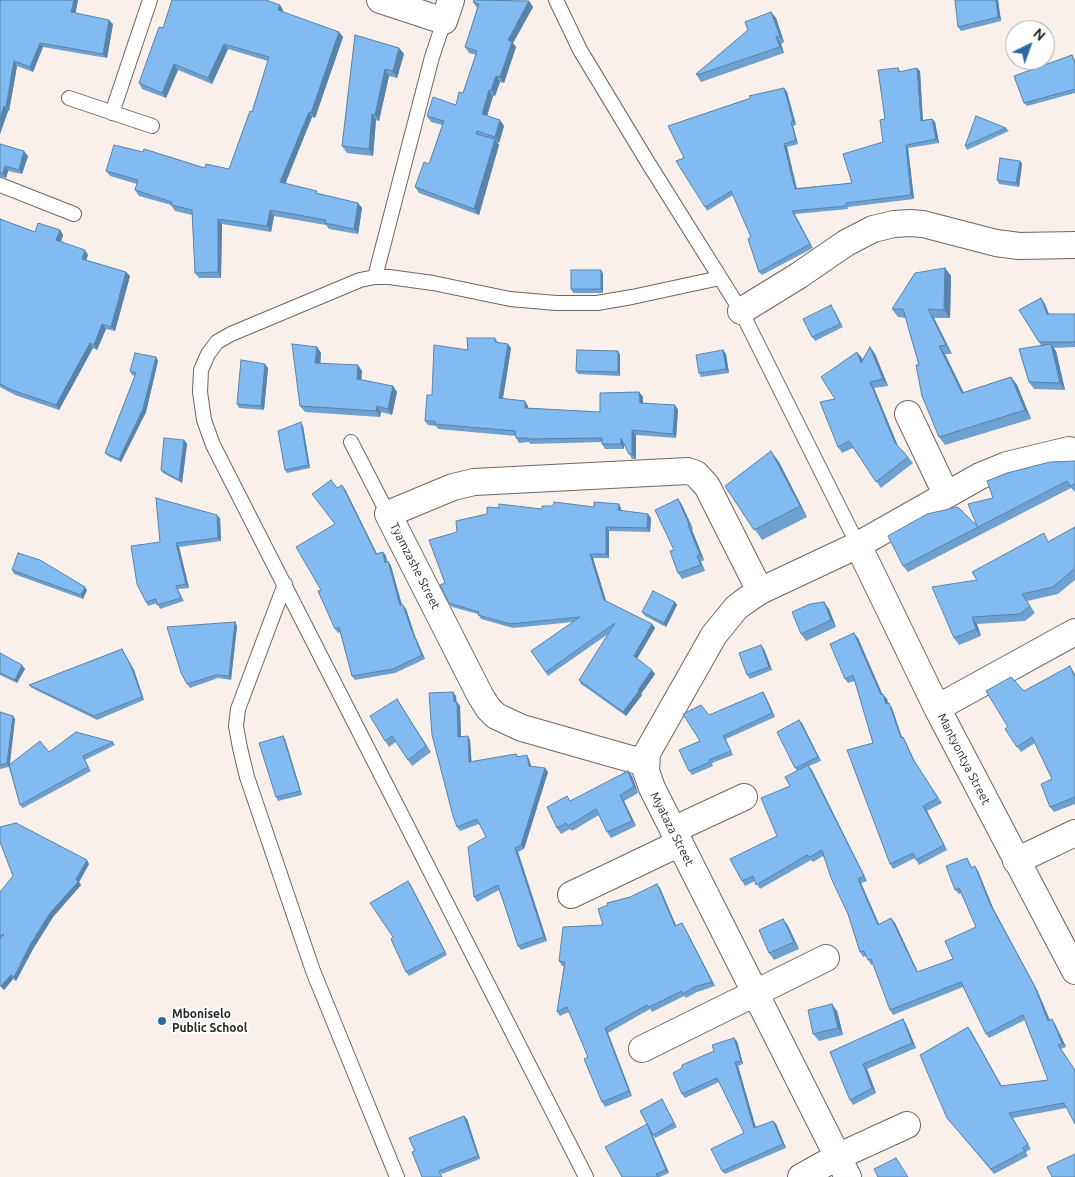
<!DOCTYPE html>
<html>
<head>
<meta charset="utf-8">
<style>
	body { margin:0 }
	#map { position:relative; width:1075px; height:1177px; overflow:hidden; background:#f9f0eb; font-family:Ubuntu,sans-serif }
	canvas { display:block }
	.north { position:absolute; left:1005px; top:20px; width:50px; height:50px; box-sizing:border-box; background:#fff; border:1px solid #a9a8a7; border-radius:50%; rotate:42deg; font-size:14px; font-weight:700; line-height:20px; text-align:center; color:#282523 }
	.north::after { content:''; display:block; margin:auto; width:18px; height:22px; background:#2b69a0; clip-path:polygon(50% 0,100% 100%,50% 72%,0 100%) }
</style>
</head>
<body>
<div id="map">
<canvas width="1075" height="1177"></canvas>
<div class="north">N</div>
</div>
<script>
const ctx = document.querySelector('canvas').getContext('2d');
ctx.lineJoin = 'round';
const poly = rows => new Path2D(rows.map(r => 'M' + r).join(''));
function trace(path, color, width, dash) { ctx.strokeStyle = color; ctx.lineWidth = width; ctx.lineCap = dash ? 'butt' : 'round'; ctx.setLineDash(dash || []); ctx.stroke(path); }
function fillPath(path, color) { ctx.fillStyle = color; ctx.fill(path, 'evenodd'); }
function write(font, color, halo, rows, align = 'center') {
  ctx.font = font + ' Ubuntu,sans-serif'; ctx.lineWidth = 4; ctx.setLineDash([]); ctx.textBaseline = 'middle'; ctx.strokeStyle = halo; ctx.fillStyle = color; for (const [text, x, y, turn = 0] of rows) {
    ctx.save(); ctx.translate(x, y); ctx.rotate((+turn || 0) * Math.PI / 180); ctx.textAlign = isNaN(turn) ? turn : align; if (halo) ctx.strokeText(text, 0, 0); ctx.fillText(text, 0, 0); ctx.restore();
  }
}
const lane = poly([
	[556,0,580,50,647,161,741,311,858,545],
	[69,98,152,126],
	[112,113,150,0],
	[0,185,74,214],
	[375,277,432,57,444,21],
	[351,442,388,514],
	[285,584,238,709,236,726,240,748,247,777,313,971,397,1177],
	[586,1177,213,445,204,420,200,392,201,370,208,354,217,342,231,334,360,280,375,277,389,277,433,283,510,299,556,303,597,303,632,297,720,278]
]);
const street = poly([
	[380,0,444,21,451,0],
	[741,311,798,276,846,243,873,229,894,224,910,223,923,224,996,243,1019,246,1075,245],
	[908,414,946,494],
	[858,545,937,708,1075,971],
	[937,708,1075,632],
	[645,763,522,728,496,716,488,708,480,695,388,514,453,487,474,482,688,471,696,474,707,486,760,591],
	[673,830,744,797],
	[1016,861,1075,833],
	[571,895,680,843],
	[642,1049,826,958],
	[801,1177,837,1157,907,1125],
	[848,1177,652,788,646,771,647,753,714,635,736,608,745,601,760,591,858,545,980,476,1007,465,1069,450]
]);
const wall = poly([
	[0,0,78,0,75,13,113,24,107,58,43,47,33,72,17,66,9,111,8,111,0,134],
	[998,0,1001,21,961,31,958,27],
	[529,1,533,7,513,43,516,47,504,83,500,82,495,96,493,96,487,116,504,126,499,143,497,142,499,145,479,215,419,193,415,187,429,164,442,125,431,122,427,116,456,105,463,93,476,55,469,53,465,47,477,8,473,2],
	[280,5,283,10,283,12,339,32,343,37,315,118,312,117,285,183,319,194,358,203,362,208,358,234,329,229,326,225,274,216,271,232,222,224,221,278,199,278,195,273,192,215,175,211,171,205,139,196,135,190,137,184,110,176,106,171,229,169,252,112,268,61,228,49,212,84,178,70,166,98,142,89,139,83,163,28],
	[771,12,776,18,784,42,781,44,784,53,701,82,696,74],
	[355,35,399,48,404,54,397,78,389,76,379,121,376,120,373,156,347,153,342,146],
	[1072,55,1075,60,1075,93,1027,106,1024,103],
	[898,68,900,71,920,71,923,120,932,119,935,122,939,143,908,148,914,199,848,207,848,209,795,214,813,248,762,275,759,272,751,237,733,195,707,211,705,207,684,158,784,88,787,92,796,125,793,126,798,144,787,147,797,188,852,183,883,142,885,119],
	[1006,128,1009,131,967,150,965,146],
	[0,144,28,156,22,174,8,171,6,178,0,177],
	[1020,161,1022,164,1019,187,999,184,997,180],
	[0,219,35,232,60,230,63,235,61,242,88,255,86,260,126,272,130,276,115,331,106,329,97,350,93,348,59,410,15,395,0,387],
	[945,268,951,276,950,318,934,318,952,354,945,354,964,393,1011,377,1017,385,1031,419,945,445,939,437,906,318,898,317,892,309],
	[601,270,603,274,603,293,573,293,571,289],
	[1041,298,1045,304,1049,314,1075,314,1075,347,1054,348,1056,351,1065,390,1034,389,1029,382,1041,345,1019,310],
	[834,309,843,327,815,341,812,337],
	[495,338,498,342,511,348,503,399,528,406,528,408,600,412,639,392,643,397,643,403,675,405,678,410,676,438,636,435,636,459,632,459,624,445,624,449,605,449,602,444,602,442,530,444,529,442,519,443,516,438,516,436,438,429,436,426,428,425,425,421,432,395,468,350],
	[317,347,321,353,320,363,362,371,361,380,393,386,397,392,392,415,381,412,380,417,305,412,300,406],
	[870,347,875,354,888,386,874,388,898,446,908,457,913,463,881,488,853,448,842,453,838,447,835,399,862,358,862,360],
	[723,350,726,354,729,373,701,377,699,373],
	[618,351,620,355,620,376,578,374,576,371],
	[156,357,158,361,146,412,121,462,108,456,105,453,135,376,132,375,130,371],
	[265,364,268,368,264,410,239,408,237,404],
	[303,426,310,468,287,473,285,470],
	[184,440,187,444,182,483,163,473,161,470],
	[1075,461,1075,492,1071,488,908,572,903,566,977,526,993,498],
	[779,462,807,517,762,540,725,486],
	[337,488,345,489,377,554,383,552,386,556,387,562,388,561,391,566,402,605,406,609,415,636,425,659,395,673,355,680,352,676,340,632,338,633,335,629,321,590,335,524],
	[678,499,682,505,693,529,692,530,704,560,701,562,705,571,682,579,678,573,674,550],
	[594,507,621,508,621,511,648,514,651,518,650,532,609,531,609,558,593,558,606,601,652,624,655,628,637,659,655,674,641,694,642,695,626,716,581,684,579,680,608,634,548,676,531,651,573,622,513,628,481,619,478,614,452,607,449,603,445,583,457,532,487,514,499,508,542,509],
	[220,518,221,541,179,547,189,588,178,589,184,601,160,609,157,603,148,606,146,602,160,542],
	[1075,527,1075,580,1058,594,1027,601,1035,613,1025,621,977,624,981,636,959,645,954,638,977,580,1049,541],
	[12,570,87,590,83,599,14,574],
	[675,602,677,605,666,627,645,616,642,612],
	[824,602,829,609,836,627,806,641,801,634],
	[235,622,237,626,231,680,218,678,190,688,187,684],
	[858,638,882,695,887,699,888,703,892,708,902,738,903,737,906,742,916,764,942,803,927,811,947,850,919,865,915,858,893,869,890,864,873,743,855,681,848,683,845,679],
	[122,649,134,670,144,700,97,720,32,688,29,685],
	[764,649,772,670,750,679,747,675],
	[0,653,25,669,17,683,0,675],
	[1070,666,1075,674,1075,804,1054,812,1050,807,1052,779,1035,743,1021,752,1005,729,1008,727,1024,691],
	[763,692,765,695,775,717,726,739,733,755,712,763,713,766,692,775,689,771,709,715],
	[456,696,456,702,460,706,461,737,468,736,470,740,471,762,516,754,518,756,529,759,531,766,545,768,548,772,524,849,518,852,547,941,521,950,518,946,499,890,477,902,474,897,486,837,479,824,460,831,457,827],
	[397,699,431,752,412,766,396,742,389,747,385,741],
	[0,712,13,716,15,719,10,765,49,752,113,742,115,745,85,760,91,771,23,808,20,805,9,767,0,769],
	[799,720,821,761,809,766,867,881,861,883,879,924,895,923,918,972,953,959,976,927,961,893,959,894,955,890,967,858,972,867,978,871,993,908,1037,990,1050,1020,1052,1019,1055,1024,1066,1047,1061,1049,1066,1108,1013,1118,1031,1149,1026,1152,1028,1156,994,1174,947,1118,968,1027,1001,1086,1048,1080,1025,1020,989,1038,986,1034,963,987,893,1015,890,1010,873,964,871,965,866,956,863,957,860,952,848,914,823,856,813,862,811,860,760,889,755,881,745,886,742,881,777,836,790,786,797,771,795,768],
	[283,736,285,739,302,795,278,801,276,797],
	[632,776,638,793,624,801,636,826,611,838,607,832,599,815,572,831,570,829,561,834,557,828,570,801],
	[89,864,79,882,81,885,53,917,33,949,16,981,13,979,4,990,0,986,0,892],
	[408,881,447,955,409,976,406,972,393,937],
	[657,884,660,888,676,926,682,923,685,928,715,986,697,992,686,998,684,996,652,1012,650,1009,608,1033,632,1096,605,1107,602,1102,588,1057,569,1012,560,1016,557,1012,564,966,562,966,559,961,603,925,608,905,630,897],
	[783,919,788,926,799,949,774,960,769,953],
	[837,1011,843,1035,819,1041,813,1034],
	[903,1019,906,1024,916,1048,867,1069,876,1093,853,1105,850,1100,830,1052],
	[737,1041,743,1064,738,1066,755,1127,773,1121,776,1124,786,1148,725,1174,722,1171,744,1133,719,1082,685,1098,682,1094],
	[664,1103,677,1127,655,1138,651,1132,669,1173,660,1177,622,1177,647,1124],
	[464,1116,467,1119,480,1159,442,1174,415,1151]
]);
const shadedWall = poly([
	[74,0,78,0,75,16,71,12],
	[996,0,998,0,1001,21,998,17],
	[529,1,533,7,513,43,516,47,504,83,500,77,508,40],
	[280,5,283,10,282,15,278,10],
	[771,12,776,18,784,42,780,36],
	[109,20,113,24,107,58,103,54],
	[339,32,343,37,315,118,311,113],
	[776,37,781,44,784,53,780,47],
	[40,43,43,47,33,72,30,67],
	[224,44,228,49,212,84,208,78],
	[399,48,404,54,397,78,393,71],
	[14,61,17,66,9,111,6,107],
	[174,64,178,70,166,98,162,93],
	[917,68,920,71,923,125,921,121],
	[385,69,389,76,379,121,375,115],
	[496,76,500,82,495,96,491,90],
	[784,88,787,92,796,125,793,121],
	[489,90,493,96,486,120,482,114],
	[4,106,8,111,0,134,0,119],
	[309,112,312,117,284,187,280,182],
	[372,114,376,120,373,156,369,149],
	[932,119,935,122,939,143,936,139],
	[500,120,504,126,499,143,495,137],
	[791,122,793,126,798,144,796,140],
	[495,139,499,145,479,215,474,209],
	[784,144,787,147,797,192,795,189],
	[906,145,908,148,914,199,911,195],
	[24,151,28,156,22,174,19,170],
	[1020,161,1022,164,1019,187,1016,183],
	[5,166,8,171,6,178,3,173],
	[358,203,362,208,358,234,354,229],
	[270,210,274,216,271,232,267,226],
	[218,219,222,224,221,278,218,272],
	[60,230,63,235,60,245,56,240],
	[85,250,88,255,85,264,82,259],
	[945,268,951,276,950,318,944,310],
	[601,270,603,274,603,293,601,289],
	[126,272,130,276,115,331,111,327],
	[1041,298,1045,304,1051,320,1047,314],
	[928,309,934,318,952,354,946,345],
	[102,324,106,329,97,350,94,345],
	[90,343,93,348,59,410,56,405],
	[508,344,511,348,502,403,499,398],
	[1051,344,1056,351,1065,390,1060,383],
	[939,346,945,354,968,402,962,393],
	[317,347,321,353,320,369,315,363],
	[870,347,875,354,888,386,883,379],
	[723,350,726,354,729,373,726,369],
	[618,351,620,355,620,376,618,372],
	[857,352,862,358,865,369,861,363],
	[156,357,158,361,146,412,121,462,119,459],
	[265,364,268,368,264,410,261,406],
	[358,365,362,371,361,385,357,379],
	[1011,377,1017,385,1031,419,1025,410],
	[870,382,874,388,899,449,895,443],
	[393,386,397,392,392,415,388,409],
	[639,392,643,397,643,407,640,403],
	[525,401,528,406,528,413,525,408],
	[675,405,678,410,676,438,673,434],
	[377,406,381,412,380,417,376,411],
	[301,422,303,426,310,468,308,465],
	[632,430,636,435,636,459,632,454],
	[621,438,624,443,624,449,621,444],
	[184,440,187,444,182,483,179,480],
	[771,451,779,462,807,517,800,506],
	[342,485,345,489,379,558,376,554],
	[678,499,682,505,693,529,689,524],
	[619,504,621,508,621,514,618,510],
	[648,514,651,518,650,532,647,528],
	[217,515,220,518,221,541,218,538],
	[688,525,692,530,704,560,700,555],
	[606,527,609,531,609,558,606,554],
	[176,543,179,547,189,588,186,584],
	[383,552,386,556,388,567,385,563],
	[590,554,593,558,607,604,604,600],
	[697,556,701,562,705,571,701,565],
	[388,561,391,566,403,609,400,605],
	[85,587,87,590,83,599,81,595],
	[675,602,677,605,666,627,664,623],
	[824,602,829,609,836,627,831,620],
	[403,605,406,609,415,636,425,659,422,655,412,631],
	[972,617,977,624,981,636,976,629],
	[235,622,237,626,231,680,229,676],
	[652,624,655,628,636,660,634,656],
	[854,633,858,638,885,700,881,695],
	[761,645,764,649,772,670,769,667],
	[122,649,134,670,144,700,142,697],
	[22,665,25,669,17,683,15,680],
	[652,670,655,674,641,694,642,695,626,716,623,712],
	[453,692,456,696,457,706,454,702],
	[763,692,765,695,775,717,772,713],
	[883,694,887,699,890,709,886,704],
	[457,702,460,706,461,741,458,737],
	[889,703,892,708,904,743,901,738],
	[13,716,15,719,9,767,7,763],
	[799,720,802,723,821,761,818,757],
	[283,736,285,739,302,795,300,791],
	[468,736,470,740,472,767,469,762],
	[527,755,529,759,532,770,529,766],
	[808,765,812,770,867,881,864,876],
	[545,768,548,772,524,849,521,845],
	[628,771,632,776,638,793,634,787],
	[620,795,624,801,636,826,632,821],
	[923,806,927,811,947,850,944,845],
	[515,848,518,852,547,941,544,937],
	[87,860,89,864,79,882,81,885,53,917,33,949,16,981,14,977,30,945,50,913,76,879],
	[975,866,978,871,993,908,1037,990,1052,1026,1048,1021,990,904],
	[858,879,861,883,881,929,878,925],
	[408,881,411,885,447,955,445,952],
	[657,884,660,888,678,930,675,926],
	[891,918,895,923,920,977,917,972],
	[783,919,788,926,799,949,794,942],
	[682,923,685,928,715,986,712,982],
	[11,975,13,979,4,990,1,986],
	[832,1004,837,1011,843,1035,838,1028],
	[903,1019,906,1024,916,1048,912,1043],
	[1052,1019,1055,1024,1066,1047,1062,1043],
	[968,1027,971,1031,1004,1090,1001,1086],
	[605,1028,608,1033,632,1096,629,1091],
	[734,1038,737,1041,743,1064,741,1061],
	[735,1062,738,1066,757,1131,754,1128],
	[863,1064,867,1069,876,1093,872,1088],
	[464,1116,467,1119,480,1159,478,1156],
	[773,1121,776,1124,786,1148,783,1144],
	[647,1124,649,1127,669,1173,666,1170]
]);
const building = poly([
	[0,0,74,0,71,12,109,20,103,54,40,43,30,67,14,61,6,107,4,106,0,119,0,0],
	[172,0,266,0,280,5,278,10,339,32,311,113,309,112,280,182,317,191,316,193,358,203,354,229,325,223,326,220,270,210,267,226,218,219,218,272,195,273,192,210,171,205,172,202,135,190,138,180,106,171,114,145,143,152,144,149,205,168,206,164,229,169,250,111,252,112,269,57,224,44,208,78,174,64,162,93,139,83,159,27,163,28,172,0],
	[474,0,529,1,508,40,512,42,500,77,496,76,491,90,489,90,482,114,500,120,495,137,477,131,476,134,495,139,474,209,415,187,424,162,429,164,444,121,427,116,433,97,456,105,459,92,463,93,477,51,465,47,479,4,473,2,474,0],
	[955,0,996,0,998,17,958,27,955,0],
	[771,12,780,36,776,37,780,47,697,75,696,74,748,30,745,22,771,12],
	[355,35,399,48,393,71,385,69,375,115,372,114,369,149,342,146,355,35],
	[1072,55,1075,63,1075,89,1024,103,1014,76,1072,55],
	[898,68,899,72,917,68,921,121,932,119,936,139,906,145,911,195,846,203,846,206,792,211,810,244,759,272,748,239,751,237,731,191,705,207,676,161,684,158,668,126,751,98,749,96,784,88,793,121,791,122,796,140,784,144,795,189,852,183,843,154,883,142,880,120,885,119,878,70,898,68],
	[976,116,1006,128,965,146,976,116],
	[0,144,24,151,19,170,5,166,3,173,0,173,0,144],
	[1000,158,1020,161,1016,183,997,180,1000,158],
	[0,219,35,232,38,223,60,230,56,240,85,250,82,259,126,272,111,327,102,324,94,345,90,343,56,405,12,390,0,384,0,219],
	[945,268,944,310,928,309,946,345,939,346,962,393,1011,377,1025,410,939,437,922,396,916,365,919,365,903,309,892,309,915,273,945,268],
	[571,270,601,270,601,289,571,289,571,270],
	[1041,298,1047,314,1075,314,1075,342,1039,342,1019,310,1041,298],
	[831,305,840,324,812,337,803,319,831,305],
	[467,338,495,338,495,342,508,344,499,398,525,401,525,408,600,412,600,393,639,392,640,403,675,405,673,434,632,430,632,454,629,454,621,438,621,444,602,444,602,438,527,439,527,438,516,438,515,431,435,424,435,421,425,421,427,395,432,395,434,345,468,350,467,338],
	[292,344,317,347,315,363,358,365,357,379,393,386,388,409,377,406,376,411,300,406,292,344],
	[1051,344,1060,383,1029,382,1019,349,1051,344],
	[870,347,883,379,870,382,895,443,908,457,876,482,849,441,838,447,820,402,835,399,821,377,857,352,861,363,870,347],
	[577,350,618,351,618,372,576,371,577,350],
	[723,350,726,369,699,373,696,355,723,350],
	[135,353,156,357,143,409,119,459,105,453,136,373,130,371,135,353],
	[241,360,265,364,261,406,237,404,241,360],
	[301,422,308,465,285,470,278,431,301,422],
	[164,438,184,440,179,480,161,470,164,438],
	[771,451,800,506,754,530,725,486,771,451],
	[1075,461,1075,484,1070,486,1067,481,903,566,888,536,927,514,958,507,977,526,968,504,993,498,987,481,1007,473,1050,462,1075,461],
	[331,480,337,488,342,485,376,554,383,552,385,563,388,561,400,605,403,605,412,631,422,655,393,669,352,676,339,627,335,629,318,591,321,590,296,547,335,524,312,494,331,480],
	[156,498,217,515,218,538,176,543,186,584,176,586,181,598,157,605,156,599,146,602,137,584,131,546,160,542,156,498],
	[678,499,689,524,688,525,700,555,697,556,701,565,678,573,670,551,674,550,655,510,678,499],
	[554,502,594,507,594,502,619,504,618,510,648,514,647,528,606,527,606,554,590,554,604,600,652,624,634,656,652,670,638,690,639,691,623,712,579,680,615,623,546,672,531,651,580,617,510,624,478,615,479,612,449,603,440,585,445,583,429,540,457,532,456,521,487,514,487,507,499,508,499,504,542,509,542,506,553,506,554,502],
	[1075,527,1075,568,1053,587,1022,594,1030,606,1020,614,972,617,976,629,954,638,932,587,977,580,972,572,1044,533,1048,542,1075,527],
	[18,553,40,560,85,587,81,595,12,570,18,553],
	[653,591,675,602,664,623,642,612,653,591],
	[824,602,831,620,801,634,792,612,810,604,824,602],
	[235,622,229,676,216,675,187,684,181,673,167,627,235,622],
	[854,633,881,695,883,694,886,704,889,703,901,738,903,737,913,759,938,798,923,806,944,845,916,860,913,853,890,864,847,750,873,743,853,675,845,679,830,644,854,633],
	[761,645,769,667,747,675,739,653,761,645],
	[122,649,131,666,142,697,94,716,29,685,122,649],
	[0,653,22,665,15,680,0,673,0,653],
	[1070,666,1075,678,1075,797,1050,807,1041,784,1052,779,1032,737,1017,747,1005,729,1008,727,986,691,1011,677,1024,691,1070,666],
	[453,692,454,702,457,702,458,737,468,736,469,762,516,754,517,757,527,755,529,766,545,768,521,845,515,848,544,937,518,946,498,885,474,897,468,847,486,837,477,819,457,827,453,816,432,735,429,693,453,692],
	[763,692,772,713,723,736,731,751,709,760,710,762,689,771,679,750,700,741,683,714,701,705,709,715,763,692],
	[397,699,426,746,408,760,392,736,385,741,370,716,397,699],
	[0,712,13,716,7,763,0,765,0,712],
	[799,720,818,757,795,768,777,732,799,720],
	[76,732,113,742,83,756,88,767,20,805,9,765,40,741,49,752,76,732],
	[283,736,300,791,276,797,259,743,283,736],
	[808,765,864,876,858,879,878,925,891,918,917,972,953,959,945,941,976,927,959,888,955,890,946,866,967,858,971,868,975,866,990,904,1034,985,1048,1021,1052,1019,1062,1043,1058,1045,1075,1070,1075,1124,1064,1103,1009,1113,1028,1144,1023,1148,1025,1151,991,1169,947,1118,920,1055,968,1027,1001,1086,1048,1080,1023,1015,986,1034,961,982,890,1010,871,959,868,960,864,951,860,952,848,914,831,878,822,850,810,857,807,855,756,885,753,876,742,881,730,859,777,836,761,798,790,786,785,777,808,765],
	[628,771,634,787,620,795,632,821,607,832,596,809,568,826,566,823,557,828,547,807,567,796,570,801,628,771],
	[16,823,87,860,76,879,78,882,50,913,30,945,14,977,11,975,1,986,0,985,0,939,4,934,0,936,0,892,13,876,0,842,0,827,16,823],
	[408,881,445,952,406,972,391,939,393,937,370,903,408,881],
	[657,884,675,926,682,923,712,982,694,987,683,994,682,991,649,1007,647,1005,605,1028,629,1091,602,1102,584,1059,588,1057,567,1007,557,1012,565,962,559,961,563,927,603,925,598,909,608,905,607,903,630,897,657,884],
	[783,919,794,942,769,953,759,930,783,919],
	[832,1004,838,1028,813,1034,808,1010,832,1004],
	[903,1019,912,1043,863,1064,872,1088,850,1100,830,1052,903,1019],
	[734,1038,741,1061,735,1062,754,1128,773,1121,783,1144,722,1171,711,1149,744,1133,717,1078,682,1094,673,1073,682,1068,682,1065,714,1051,712,1045,734,1038],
	[662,1099,674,1123,653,1135,640,1111,662,1099],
	[464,1116,478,1156,439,1171,442,1177,422,1177,412,1152,415,1151,409,1138,464,1116],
	[647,1124,666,1170,656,1174,658,1177,622,1177,605,1147,647,1124],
	[1075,1154,1075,1177,1052,1177,1047,1167,1075,1154],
	[896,1158,908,1177,878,1177,874,1169,896,1158]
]);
const markers = [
	[162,1021,5,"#2b69a0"]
];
const streetNames = [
	["Tyamzashe Street",415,566,63],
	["Mantyontya Street",964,759,63],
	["Myataza Street",672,829,63]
];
const poiNames = [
	["Mboniselo",172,1014],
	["Public School",172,1028]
];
trace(lane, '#6f6763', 16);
trace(street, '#6f6763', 28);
trace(lane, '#fff', 14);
trace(street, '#fff', 26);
fillPath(wall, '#6fa1d0');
fillPath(shadedWall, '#5a83a9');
fillPath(building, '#81bbf2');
trace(building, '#5a83a9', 1);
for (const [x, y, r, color] of markers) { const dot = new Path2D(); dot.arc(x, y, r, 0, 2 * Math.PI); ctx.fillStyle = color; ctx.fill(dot); trace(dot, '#fff', 2); }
write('12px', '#282523', '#fff', streetNames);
write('bold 12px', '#282523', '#fff', poiNames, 'left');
</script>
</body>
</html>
